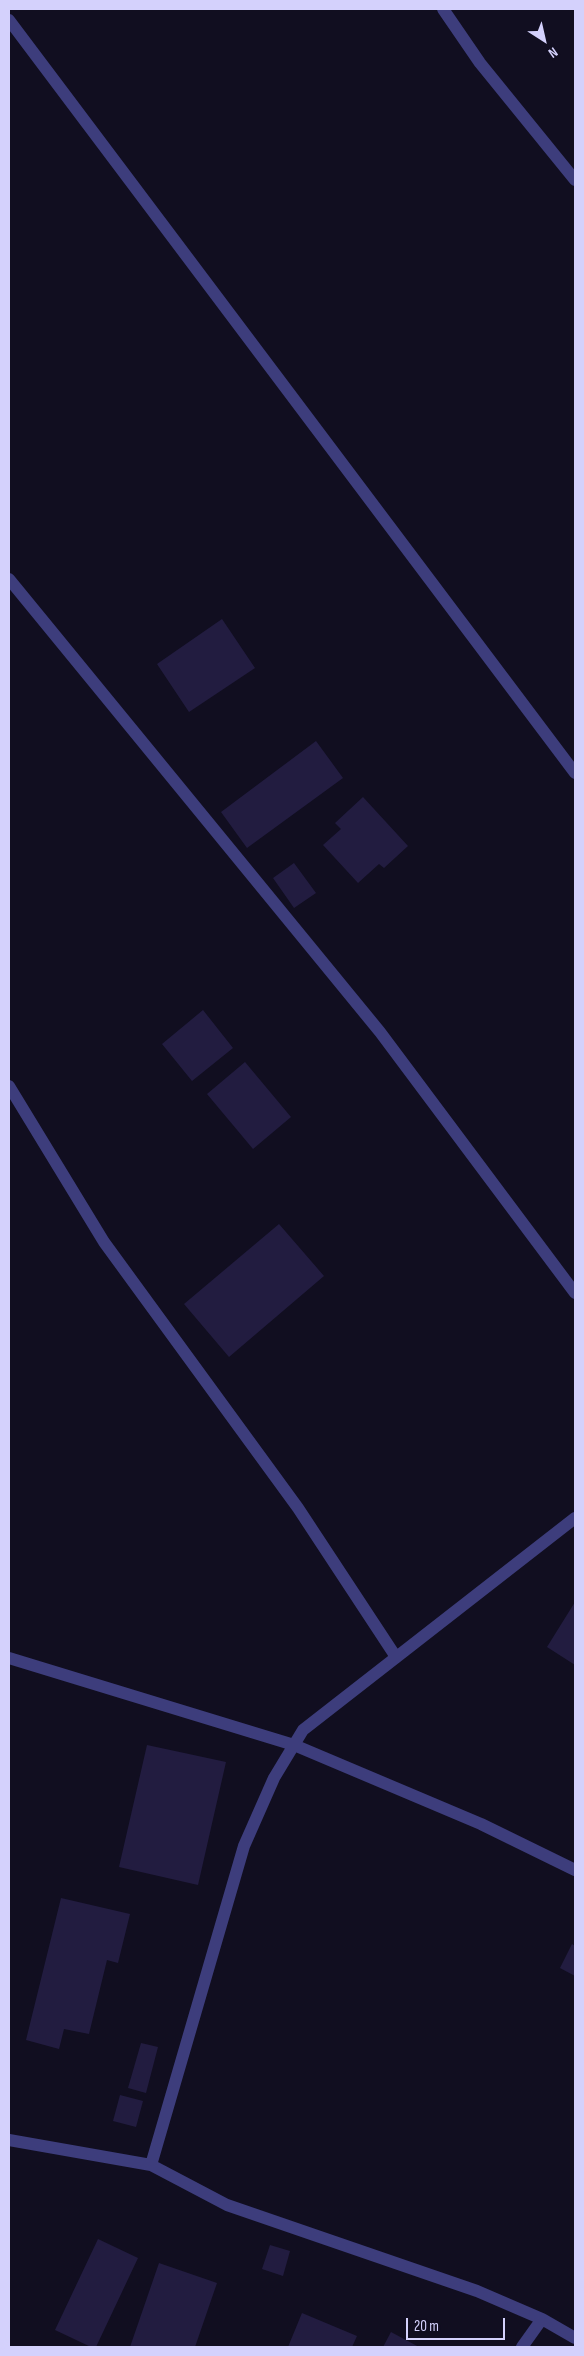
<!DOCTYPE html>
<html>
<head>
<meta charset="utf-8">
<style>
	body { margin:0 }
	#map { position:relative; width:584px; height:2356px; overflow:hidden; background:#110e20; font-family:"Sofia Sans Condensed",sans-serif }
	canvas { display:block }
	.frame { position:absolute; inset:0; border:10px solid #d4d1fc; pointer-events:none }
	.north { position:absolute; left:519px; top:15px; width:50px; height:50px; -webkit-text-stroke:4px #110e20; paint-order:stroke; rotate:145deg; font-size:14px; font-weight:700; line-height:20px; text-align:center; color:#d4d1fc }
	.north::after { content:''; display:block; margin:auto; width:18px; height:22px; background:#d4d1fc; clip-path:polygon(50% 0,100% 100%,50% 72%,0 100%) }
	.scale { position:absolute; left:406px; top:2318px; width:99px; height:22px; box-sizing:border-box; border:2px solid #d4d1fc; border-top:0; padding-left:6px; font-size:15px; line-height:18px; white-space:nowrap; color:#d4d1fc; -webkit-text-stroke:4px #110e20; paint-order:stroke }
</style>
</head>
<body>
<div id="map">
<canvas width="584" height="2356"></canvas>
<div class="frame"></div>
<div class="north">N</div>
<div class="scale">20 m</div>
</div>
<script>
const ctx = document.querySelector('canvas').getContext('2d');
ctx.lineJoin = 'round';
function fillPath(path, color) { ctx.fillStyle = color; ctx.fill(path, 'evenodd'); }
const poly = rows => new Path2D(rows.map(r => 'M' + r).join(''));
function trace(path, color, width, dash) { ctx.strokeStyle = color; ctx.lineWidth = width; ctx.lineCap = dash ? 'butt' : 'round'; ctx.setLineDash(dash || []); ctx.stroke(path); }
const building = poly([
	[222,619,255,668,189,712,157,664],
	[316,741,343,778,247,848,221,812],
	[363,797,408,846,384,868,379,864,358,883,323,845,341,829,335,823],
	[294,863,316,893,294,908,273,878],
	[203,1010,233,1048,192,1081,162,1044],
	[245,1062,291,1117,253,1149,207,1094],
	[279,1224,324,1276,229,1357,184,1304],
	[575,1602,575,1665,547,1647],
	[147,1745,226,1762,198,1885,119,1867],
	[61,1898,130,1914,118,1963,107,1960,89,2034,64,2029,59,2049,26,2040],
	[572,1944,575,1946,575,1976,560,1968],
	[141,2043,158,2047,146,2093,128,2088],
	[120,2095,143,2101,136,2127,113,2121],
	[98,2239,138,2258,96,2347,91,2347,55,2330],
	[270,2245,290,2251,283,2276,262,2269],
	[159,2263,217,2283,195,2347,130,2347],
	[302,2313,357,2336,352,2347,288,2347],
	[391,2332,419,2347,383,2347]
]);
const minor = poly([
	[443,9,480,63,575,180],
	[9,20,575,773],
	[9,579,380,1032,575,1293],
	[9,1086,104,1242,298,1508,396,1657],
	[9,1658,294,1745,481,1824,575,1870],
	[9,2140,151,2165,227,2205,477,2291,542,2319,575,2338],
	[151,2165,244,1846,274,1778,303,1730,575,1518],
	[522,2347,542,2319]
]);
fillPath(building, '#221c40');
trace(minor, '#3d3d7c', 12);
</script>
</body>
</html>
